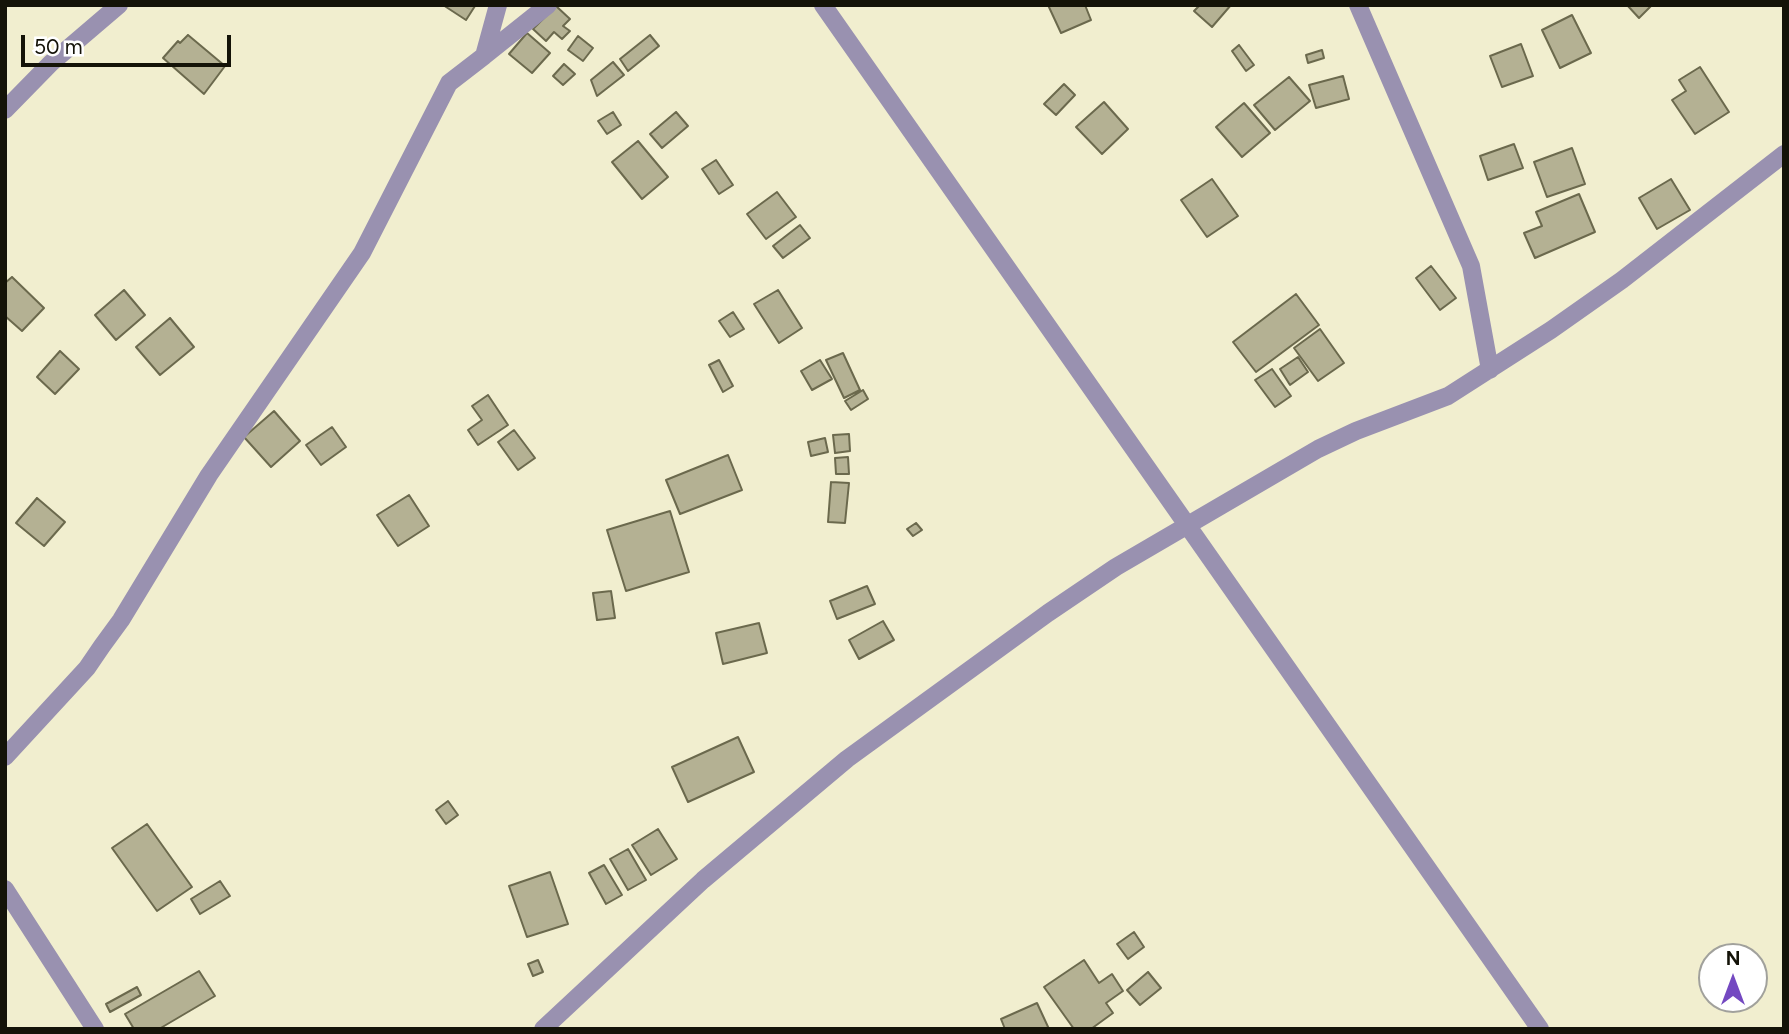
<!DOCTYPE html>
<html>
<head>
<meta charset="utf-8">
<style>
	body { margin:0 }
	#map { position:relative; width:1789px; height:1034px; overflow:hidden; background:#f1eecf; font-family:Figtree,sans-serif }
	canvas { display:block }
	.frame { position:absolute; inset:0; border:7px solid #141308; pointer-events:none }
	.north { position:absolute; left:1698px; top:943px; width:70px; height:70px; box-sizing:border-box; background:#fff; border:2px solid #a1a19c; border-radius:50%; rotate:0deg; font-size:19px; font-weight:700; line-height:28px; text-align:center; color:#141308 }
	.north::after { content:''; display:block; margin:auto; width:24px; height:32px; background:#7449c1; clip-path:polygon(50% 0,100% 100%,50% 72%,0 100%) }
	.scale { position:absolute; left:21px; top:35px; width:210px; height:32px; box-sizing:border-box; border:4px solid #141308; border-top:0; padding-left:9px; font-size:21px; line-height:24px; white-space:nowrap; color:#141308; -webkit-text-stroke:5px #fff; paint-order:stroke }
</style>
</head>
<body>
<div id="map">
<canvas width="1789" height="1034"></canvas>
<div class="frame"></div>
<div class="north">N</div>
<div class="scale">50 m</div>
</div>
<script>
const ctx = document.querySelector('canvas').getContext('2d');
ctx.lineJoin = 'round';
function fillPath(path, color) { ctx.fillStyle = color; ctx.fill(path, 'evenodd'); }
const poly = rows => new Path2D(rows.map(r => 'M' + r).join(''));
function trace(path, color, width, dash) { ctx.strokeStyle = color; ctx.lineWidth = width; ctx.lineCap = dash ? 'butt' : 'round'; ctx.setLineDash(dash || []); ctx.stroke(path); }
const building = poly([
	[443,5,474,5,475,6,466,20,443,5],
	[1048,5,1085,5,1091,20,1061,33,1048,5],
	[1200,5,1231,5,1212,27,1194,11,1200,5],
	[1627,5,1652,5,1639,18,1627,5],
	[556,6,570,19,563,26,570,31,562,39,554,32,546,41,533,29,556,6],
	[1572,15,1591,53,1560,68,1542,30,1572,15],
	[527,33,550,53,532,73,509,54,527,33],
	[188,35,225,66,204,94,163,58,178,41,180,43,188,35],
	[650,35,659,46,628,71,620,59,650,35],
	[578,36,593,48,583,61,568,50,578,36],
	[1521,44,1533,76,1502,87,1490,56,1521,44],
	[1239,45,1254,65,1246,71,1232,51,1239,45],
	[1322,50,1324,58,1308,63,1306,55,1322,50],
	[613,62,624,75,597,96,591,80,613,62],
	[564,64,575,74,563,85,553,76,564,64],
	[1700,67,1729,112,1695,134,1672,100,1686,91,1679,80,1700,67],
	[1343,76,1349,99,1316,108,1309,85,1343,76],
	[1289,77,1310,101,1275,130,1254,105,1289,77],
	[1064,84,1075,95,1056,115,1044,104,1064,84],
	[1104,102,1128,129,1102,154,1076,127,1104,102],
	[1244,103,1270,133,1242,157,1216,127,1244,103],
	[613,112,621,125,607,134,598,121,613,112],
	[676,112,688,126,662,148,650,134,676,112],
	[638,141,668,177,642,199,612,162,638,141],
	[1514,144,1523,168,1488,180,1480,156,1514,144],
	[1572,148,1585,184,1547,197,1534,162,1572,148],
	[716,160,733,185,719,194,702,169,716,160],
	[1212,179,1238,216,1207,237,1181,200,1212,179],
	[1671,179,1690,210,1657,229,1639,198,1671,179],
	[777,192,796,217,766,239,747,214,777,192],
	[1579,194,1595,232,1535,258,1524,233,1542,226,1536,212,1579,194],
	[800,225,810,238,783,258,773,246,800,225],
	[1431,266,1456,298,1440,310,1416,278,1431,266],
	[12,277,44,308,22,331,5,316,5,283,12,277],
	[124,290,145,315,116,340,95,315,124,290],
	[778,290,802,328,779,343,754,304,778,290],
	[1296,294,1319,325,1256,372,1233,342,1296,294],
	[733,312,744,329,730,337,719,321,733,312],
	[170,318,194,347,160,375,136,347,170,318],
	[1320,329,1344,363,1318,381,1294,348,1320,329],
	[60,351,79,369,55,394,37,377,60,351],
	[843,353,860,390,844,398,826,360,843,353],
	[1298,357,1308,372,1290,385,1280,369,1298,357],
	[719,360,733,386,723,392,709,365,719,360],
	[820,360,832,379,812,390,801,371,820,360],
	[1272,369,1291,396,1275,407,1255,380,1272,369],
	[863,390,868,399,851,410,845,401,863,390],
	[488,395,508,425,478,445,468,430,482,420,472,406,488,395],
	[274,411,300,441,271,467,244,437,274,411],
	[332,427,346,447,321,465,306,445,332,427],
	[514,430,535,458,518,470,498,442,514,430],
	[849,434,850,451,835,453,833,435,849,434],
	[825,438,828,452,811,456,808,442,825,438],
	[728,455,742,490,680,514,666,480,728,455],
	[848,457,849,474,836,474,835,458,848,457],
	[831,482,849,483,845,523,828,522,831,482],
	[409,495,429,526,398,546,377,515,409,495],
	[37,498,65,522,44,546,16,523,37,498],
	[670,511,689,572,626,591,607,530,670,511],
	[916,523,922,530,913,536,907,529,916,523],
	[867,586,875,604,837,619,830,601,867,586],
	[611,591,615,618,597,620,593,593,611,591],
	[883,621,894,640,859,659,849,640,883,621],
	[759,623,767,653,723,664,716,633,759,623],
	[738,737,754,772,688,802,672,767,738,737],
	[448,801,458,815,446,824,436,810,448,801],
	[147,824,192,887,157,911,112,848,147,824],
	[658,829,677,859,651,875,632,845,658,829],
	[628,849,646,880,628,890,610,859,628,849],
	[604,865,622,895,606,904,589,873,604,865],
	[550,872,568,924,527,937,509,886,550,872],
	[220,881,230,896,200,914,191,899,220,881],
	[1134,932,1144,947,1128,959,1117,944,1134,932],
	[538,960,543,972,533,976,528,964,538,960],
	[1084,960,1099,983,1112,974,1123,991,1106,1003,1113,1013,1091,1029,1074,1029,1044,987,1084,960],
	[199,971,215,996,159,1029,134,1029,125,1014,199,971],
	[1148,972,1161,988,1140,1005,1127,990,1148,972],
	[137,987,141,995,110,1012,106,1004,137,987],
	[1037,1003,1049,1029,1005,1029,1001,1019,1037,1003]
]);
const minor = poly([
	[823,5,1540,1029],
	[1358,5,1471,266,1490,370],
	[484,56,548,5],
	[5,110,51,63,119,5],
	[5,757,87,668,102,646,121,620,209,475,362,253,449,83,484,56,498,5],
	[5,889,95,1029],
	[543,1029,703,880,847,759,1048,613,1116,567,1318,449,1356,431,1448,396,1551,330,1622,280,1784,154]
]);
fillPath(building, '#b4b193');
trace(building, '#6b694d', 2);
trace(minor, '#9991b0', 18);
</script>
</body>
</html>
